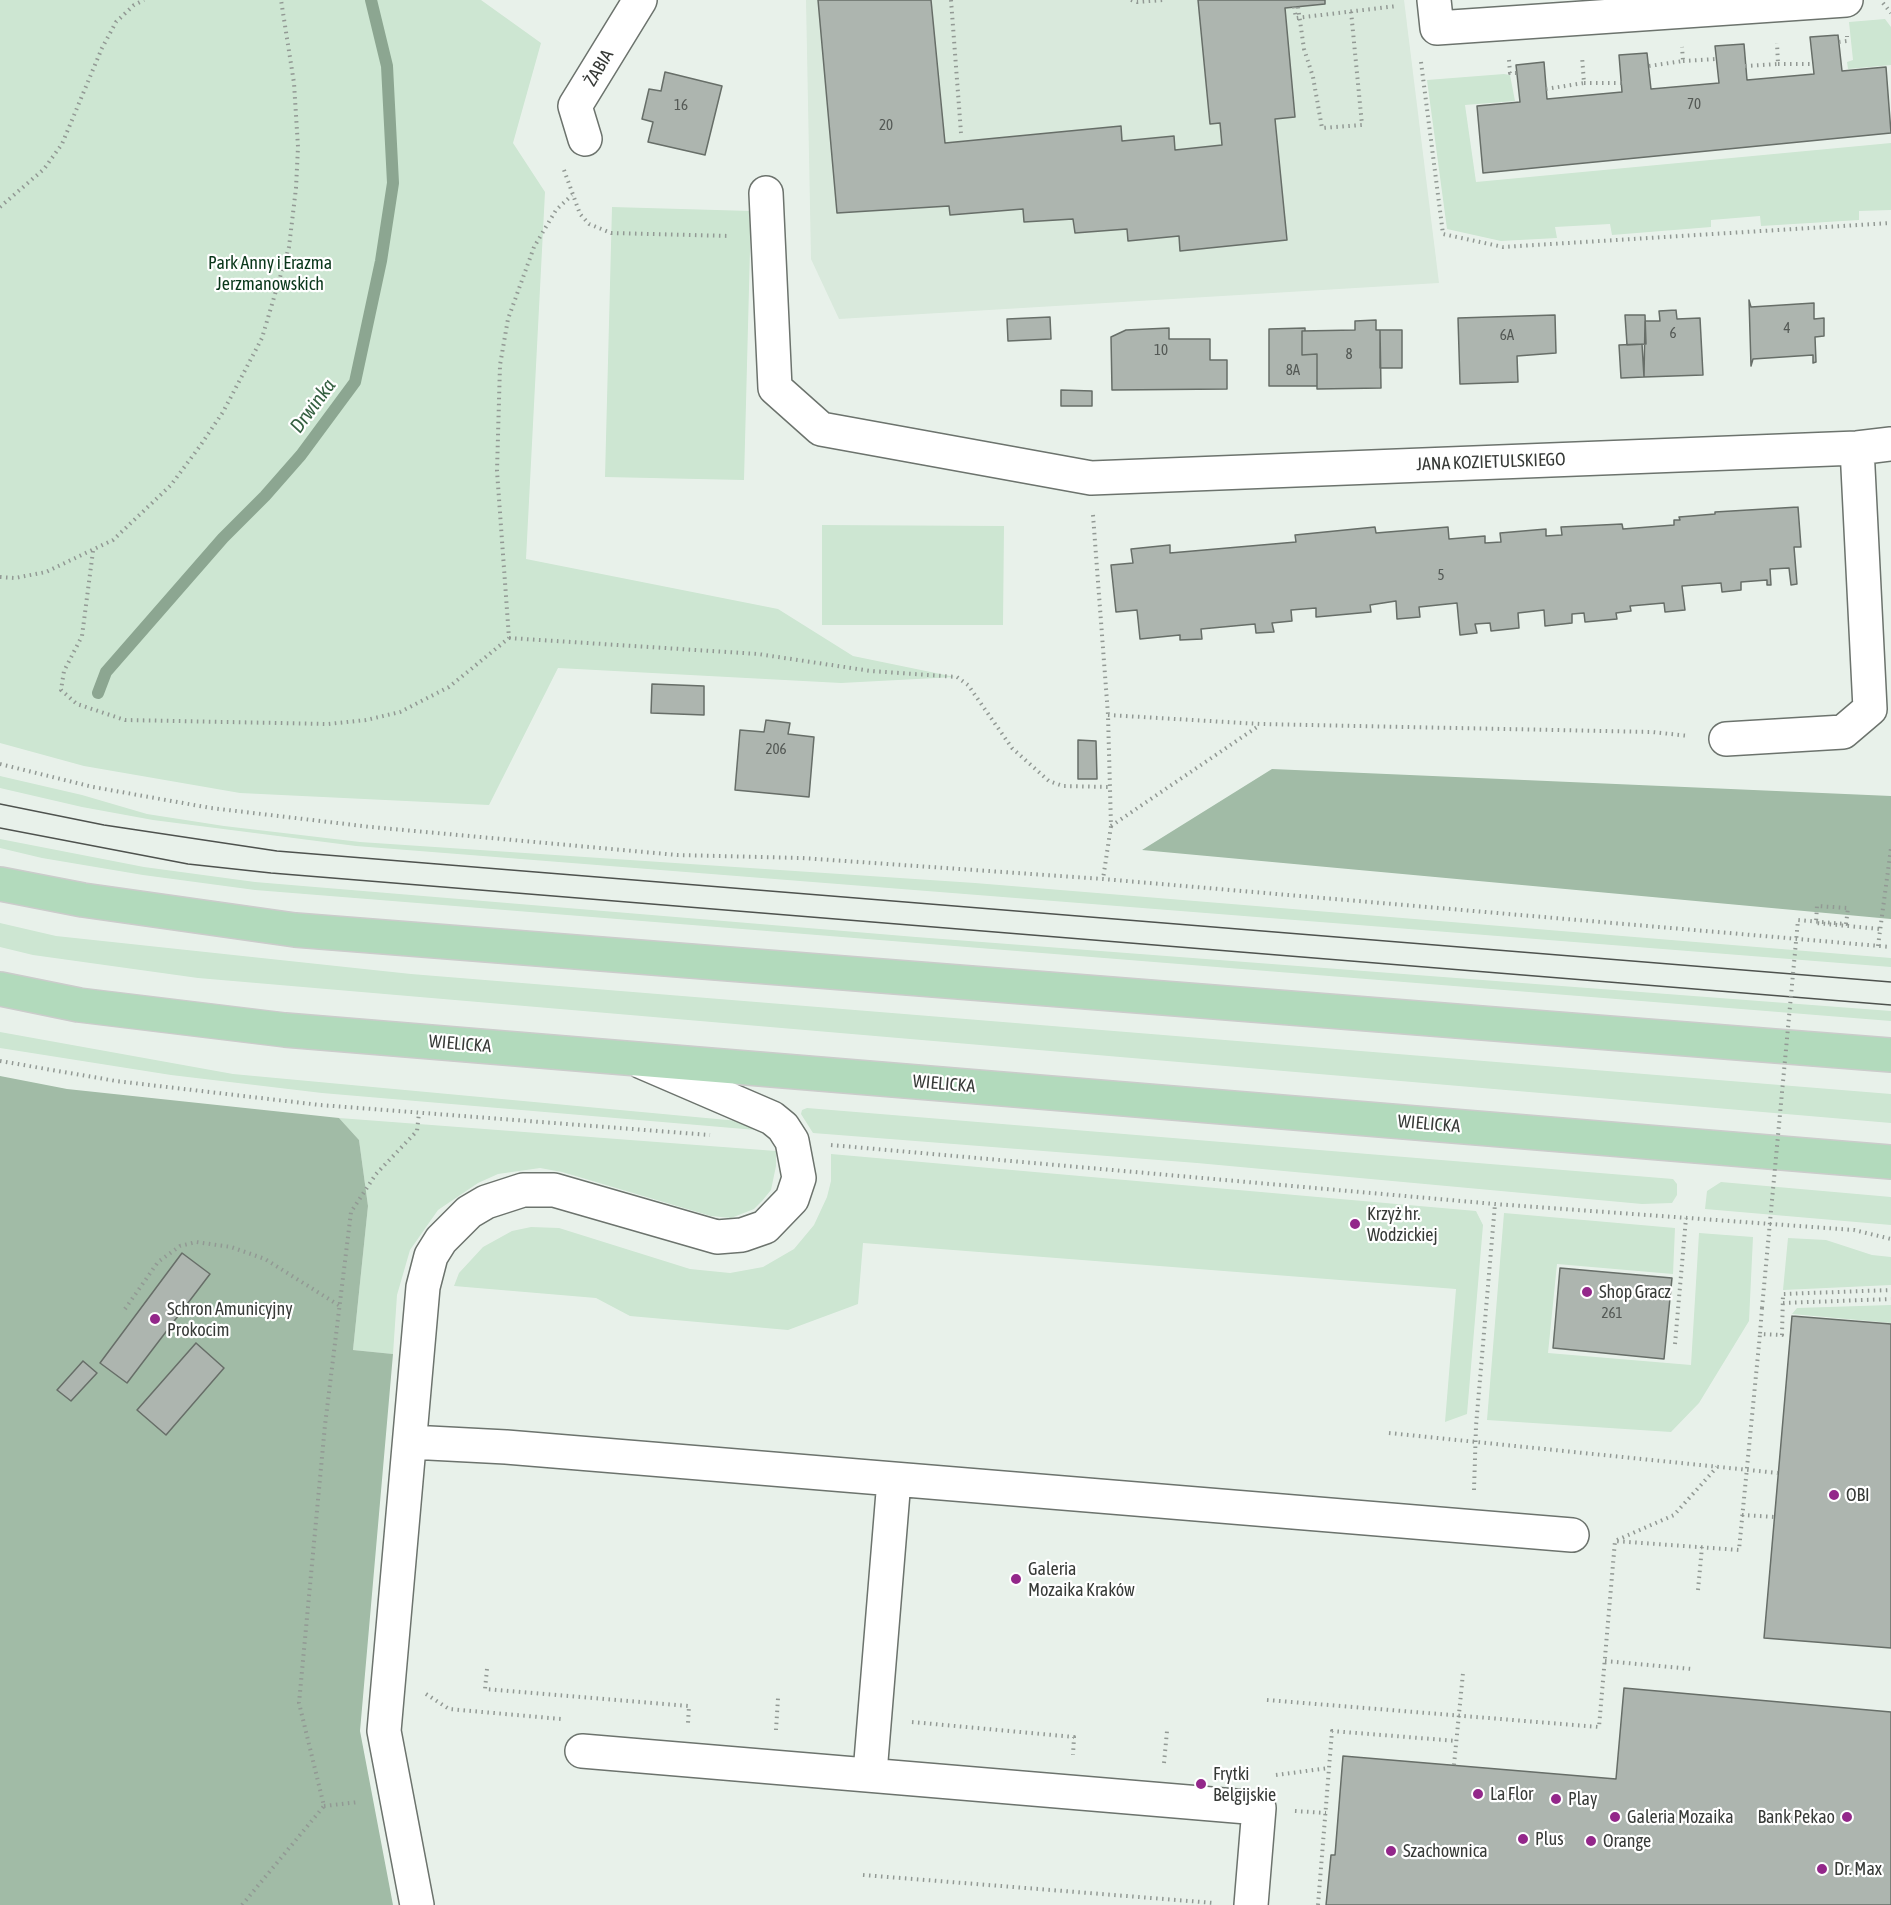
<!DOCTYPE html>
<html>
<head>
<meta charset="utf-8">
<style>
	body { margin:0 }
	canvas { display:block; background:#e8f1ea }
</style>
</head>
<body>
<canvas width="1891" height="1905"></canvas>
<script>
const ctx = document.querySelector('canvas').getContext('2d');
ctx.lineJoin = 'round';
function fillPath(path, color) { ctx.fillStyle = color; ctx.fill(path, 'evenodd'); }
const poly = rows => new Path2D(rows.map(r => 'M' + r).join(''));
function trace(path, color, width, dash) { ctx.strokeStyle = color; ctx.lineWidth = width; ctx.lineCap = dash ? 'butt' : 'round'; ctx.setLineDash(dash || []); ctx.stroke(path); }
function write(font, color, halo, rows, align = 'center') {
  ctx.font = font + ' "Asap Condensed",sans-serif'; ctx.lineWidth = 4.5; ctx.setLineDash([]); ctx.textBaseline = 'middle'; ctx.strokeStyle = halo; ctx.fillStyle = color; for (const [text, x, y, turn = 0] of rows) {
    ctx.save(); ctx.translate(x, y); ctx.rotate((+turn || 0) * Math.PI / 180); ctx.textAlign = isNaN(turn) ? turn : align; if (halo) ctx.strokeText(text, 0, 0); ctx.fillText(text, 0, 0); ctx.restore();
  }
}
const built = poly([
	[806,0,1404,0,1439,283,839,319,811,259]
]);
const green = poly([
	[0,0,481,0,541,43,513,143,545,192,526,559,778,609,853,656,955,677,841,683,558,668,489,805,240,793,84,766,0,743],
	[1885,19,1891,27,1891,65,1848,69,1847,62,1853,60,1849,22],
	[1504,74,1510,75,1515,101,1465,105,1476,182,1891,143,1891,210,1859,211,1859,220,1761,226,1760,216,1711,220,1711,227,1612,235,1610,224,1555,227,1557,238,1501,241,1447,229,1427,80],
	[612,207,751,211,744,480,605,477],
	[822,525,1004,526,1003,625,822,625],
	[0,776,82,795,147,814,224,826,360,842,975,883,1891,958,1891,967,356,846,153,820,82,807,0,788],
	[0,839,144,867,255,882,916,937,1891,1011,1891,1021,255,890,143,875,42,858,0,848],
	[0,923,56,936,411,974,1891,1094,1891,1123,198,978,33,955,0,947],
	[0,1032,233,1074,749,1122,756,1130,322,1093,171,1075,0,1048],
	[807,1108,1673,1179,1677,1184,1677,1195,1672,1203,1642,1204,1197,1163,813,1133,801,1114,802,1110],
	[339,1118,776,1151,776,1166,771,1190,762,1201,754,1209,731,1218,711,1216,562,1172,540,1168,498,1174,478,1183,438,1210,410,1250,397,1295,393,1354,353,1350,368,1206,359,1140],
	[831,1154,1476,1211,1483,1225,1467,1414,1445,1422,1456,1289,863,1243,858,1304,788,1330,630,1316,596,1298,454,1286,459,1273,483,1247,512,1231,531,1227,559,1228,690,1269,730,1273,763,1267,794,1249,814,1225,827,1197,831,1181],
	[1721,1182,1891,1197,1891,1225,1705,1209,1707,1191],
	[1504,1213,1675,1228,1673,1274,1557,1264,1548,1353,1691,1365,1699,1233,1753,1237,1749,1321,1699,1403,1671,1432,1487,1420],
	[1788,1238,1826,1240,1872,1255,1891,1257,1891,1285,1783,1290],
	[1891,1305,1891,1323,1792,1314,1797,1308]
]);
const forest = poly([
	[1272,769,1891,796,1891,919,1142,850],
	[0,1076,67,1089,339,1118,359,1140,368,1206,353,1350,393,1354,360,1731,393,1905,0,1905]
]);
const stream = poly([
	[98,693,106,672,223,538,265,496,301,455,355,382,381,261,393,183,387,66,371,0]
]);
const building = poly([
	[818,0,931,0,945,143,1121,126,1122,141,1174,136,1175,150,1222,145,1220,123,1210,124,1198,0,1325,0,1325,4,1285,8,1295,117,1275,119,1287,240,1180,251,1179,236,1128,241,1127,229,1075,233,1073,219,1024,222,1023,209,950,215,949,206,837,213,818,0],
	[1838,35,1842,71,1886,67,1891,133,1483,173,1477,106,1520,102,1516,65,1544,62,1547,99,1622,92,1619,55,1647,53,1651,89,1719,83,1715,46,1744,44,1747,80,1814,74,1810,37,1838,35],
	[665,72,722,86,705,155,648,142,653,122,642,119,649,89,661,91,665,72],
	[1749,300,1751,307,1814,303,1814,319,1824,318,1824,336,1815,337,1816,362,1813,363,1813,355,1753,359,1751,366,1749,300],
	[1676,310,1677,319,1700,318,1703,375,1644,377,1645,321,1660,321,1659,311,1676,310],
	[1555,315,1556,353,1517,356,1518,382,1460,384,1458,318,1555,315],
	[1625,315,1645,315,1646,344,1627,345,1625,315],
	[1050,317,1051,339,1008,341,1007,319,1050,317],
	[1376,320,1376,330,1380,330,1381,388,1317,389,1317,354,1302,355,1302,331,1355,330,1355,321,1376,320],
	[1169,328,1169,339,1210,339,1210,360,1227,360,1227,389,1112,390,1111,337,1126,330,1169,328],
	[1305,328,1305,331,1302,331,1302,355,1317,354,1317,386,1269,386,1269,329,1305,328],
	[1380,330,1402,330,1402,368,1380,368,1380,330],
	[1642,344,1644,377,1621,378,1619,345,1642,344],
	[1061,390,1092,391,1092,406,1061,406,1061,390],
	[1798,507,1801,547,1794,547,1797,584,1791,585,1789,568,1770,569,1771,585,1767,585,1767,580,1741,582,1741,590,1722,592,1721,583,1682,586,1685,610,1665,612,1664,603,1630,606,1631,611,1616,613,1617,619,1585,622,1584,613,1572,614,1572,623,1545,626,1544,610,1518,613,1519,628,1491,631,1490,623,1475,624,1477,633,1460,635,1457,603,1419,607,1420,617,1397,619,1396,601,1370,605,1371,612,1316,617,1316,608,1291,610,1292,621,1272,623,1274,632,1256,633,1255,624,1201,629,1202,639,1180,640,1180,635,1140,639,1137,610,1116,612,1111,565,1133,563,1131,549,1170,545,1170,553,1296,542,1295,535,1375,527,1376,533,1448,527,1449,539,1485,536,1485,543,1501,542,1500,533,1546,529,1546,536,1562,535,1561,527,1622,524,1623,529,1674,525,1674,520,1680,520,1679,517,1715,514,1715,512,1798,507],
	[652,684,704,686,704,715,651,713,652,684],
	[766,720,790,723,788,734,814,737,809,797,735,790,740,730,764,732,766,720],
	[1078,740,1096,741,1097,779,1078,779,1078,740],
	[182,1253,210,1274,127,1383,100,1363,182,1253],
	[1560,1268,1672,1278,1664,1359,1553,1348,1560,1268],
	[1792,1316,1891,1324,1891,1648,1764,1638,1792,1316],
	[196,1343,224,1368,166,1435,137,1410,196,1343],
	[83,1361,97,1373,71,1401,57,1390,83,1361],
	[1624,1688,1891,1712,1891,1905,1326,1905,1331,1855,1335,1855,1343,1756,1616,1779,1624,1688]
]);
const path = poly([
	[951,0,961,133],
	[1131,0,1137,2,1163,0],
	[1883,3,1891,13],
	[1294,7,1296,18,1397,6],
	[1298,7,1304,49,1313,77,1322,128,1362,125,1351,11],
	[1839,42,1847,41,1847,36],
	[1509,60,1510,73,1517,73],
	[1683,61,1716,59],
	[1421,62,1443,234,1503,247,1891,223],
	[1778,64,1813,64],
	[1649,66,1683,61,1682,47],
	[1745,66,1778,64,1777,43],
	[1584,83,1622,83],
	[1546,89,1584,83,1582,56],
	[564,170,580,214,589,224,611,233,730,236],
	[0,207,44,169,62,144,102,48,116,22,134,5,144,0],
	[1093,515,1108,715,1111,826,1103,879],
	[93,551,82,636,64,671,61,690,77,704,125,720,328,724,366,720,400,712,449,687,509,638,497,471,500,365,508,319,534,247,556,210,572,195],
	[0,577,15,578,46,572,113,540,171,485,200,446,223,412,262,338,289,247,296,188,298,147,294,83,281,0],
	[509,638,758,654,871,671,957,677,968,685,1012,748,1049,781,1063,786,1110,787],
	[1108,715,1260,724,1652,732,1689,736],
	[0,764,93,787,211,808,371,827,677,855,802,858,1103,879,1891,947],
	[1111,826,1260,725],
	[1822,922,1846,924,1848,908,1817,906,1816,923,1880,929],
	[1878,946,1891,848],
	[0,1061,116,1081,320,1105,710,1135],
	[831,1145,1495,1204,1854,1230,1891,1239],
	[1783,1303,1891,1299],
	[1762,1308,1760,1334,1782,1335,1783,1294,1891,1290],
	[125,1309,158,1262,180,1246,196,1242,231,1247,265,1259,340,1306],
	[1675,1344,1686,1218],
	[1389,1433,1778,1473],
	[1474,1490,1476,1426,1495,1204],
	[1742,1515,1775,1517],
	[1617,1540,1674,1515,1717,1467],
	[1698,1590,1702,1547],
	[1605,1661,1692,1669],
	[487,1669,485,1689,689,1706,688,1723],
	[426,1694,449,1709,561,1719],
	[1267,1700,1599,1727,1615,1541,1739,1550,1760,1334],
	[912,1722,1074,1737,1073,1755],
	[776,1730,778,1698],
	[1164,1763,1167,1731],
	[1454,1765,1463,1673],
	[1276,1775,1329,1768],
	[324,1806,359,1802],
	[1295,1811,1326,1813],
	[863,1875,1214,1903],
	[242,1905,324,1806,299,1703,325,1425,351,1212,376,1174,417,1131,419,1113],
	[1318,1905,1332,1731,1457,1741]
]);
const minor = poly([
	[1434,0,1437,28,1846,0],
	[585,139,575,106,640,0],
	[766,193,775,388,821,429,1091,478,1857,448,1891,444],
	[1726,739,1843,732,1870,709,1857,448],
	[410,1442,506,1447,1572,1535],
	[582,1751,1259,1808,1251,1905],
	[870,1773,894,1480],
	[417,1905,384,1731,423,1287,431,1256,441,1240,469,1212,486,1202,523,1190,554,1190,717,1237,742,1235,765,1227,792,1199,799,1178,792,1141,783,1127,772,1118,642,1062]
]);
const major = poly([
	[0,884,83,900,295,930,1891,1055],
	[0,989,79,1005,285,1030,1891,1162]
]);
const tram = poly([
	[0,804,104,825,277,851,1891,982],
	[0,828,188,864,271,873,1891,1005]
]);
const pathBridge = poly([
	[1762,1308,1798,920,1822,922]
]);
const markers = [
	[1355,1224,6,"#93278a"],
	[1587,1292,6,"#93278a"],
	[155,1319,6,"#93278a"],
	[1834,1495,6,"#93278a"],
	[1016,1579,6,"#93278a"],
	[1201,1784,6,"#93278a"],
	[1478,1794,6,"#93278a"],
	[1556,1799,6,"#93278a"],
	[1615,1817,6,"#93278a"],
	[1847,1817,6,"#93278a"],
	[1523,1839,6,"#93278a"],
	[1591,1841,6,"#93278a"],
	[1391,1851,6,"#93278a"],
	[1822,1869,6,"#93278a"]
];
const numberNames = [
	["70",1694,104],
	["16",681,105],
	["20",886,125],
	["4",1787,328],
	["6",1673,333],
	["6A",1507,335],
	["10",1161,350],
	["8",1349,354],
	["8A",1293,370],
	["5",1441,575],
	["206",776,749],
	["261",1612,1313]
];
const streetNames = [
	["ŻABIA",599,68,-59],
	["JANA KOZIETULSKIEGO",1491,462,-2],
	["WIELICKA",460,1044,5],
	["WIELICKA",944,1084,5],
	["WIELICKA",1429,1124,5]
];
const parkNames = [
	["Park Anny i Erazma",270,263],
	["Jerzmanowskich",270,284]
];
const poiNames = [
	["Krzyż hr.",1367,1214],
	["Wodzickiej",1367,1235],
	["Shop Gracz",1599,1292],
	["Schron Amunicyjny",167,1309],
	["Prokocim",167,1330],
	["OBI",1846,1495],
	["Galeria",1028,1569],
	["Mozaika Kraków",1028,1590],
	["Frytki",1213,1774],
	["Belgijskie",1213,1795],
	["La Flor",1490,1794],
	["Play",1568,1799],
	["Galeria Mozaika",1627,1817],
	["Bank Pekao",1835,1817,"right"],
	["Plus",1535,1839],
	["Orange",1603,1841],
	["Szachownica",1403,1851],
	["Dr. Max",1834,1869]
];
const waterNames = [
	["Drwinka",313,406,-53]
];
fillPath(built, '#d9e9dc');
fillPath(green, '#cde6d2');
fillPath(forest, '#a1bba6');
trace(stream, '#8ca691', 12);
fillPath(building, '#adb5af');
trace(building, '#676e68', 1.5);
trace(minor, '#6c736d', 36);
trace(major, '#cbcccb', 36);
trace(path, '#929994', 4, [1.5, 4.5]);
trace(minor, '#fff', 33);
trace(major, '#b2dabc', 33);
trace(tram, '#4e524e', 1.5);
trace(pathBridge, '#929994', 4, [1.5, 4.5]);
for (const [x, y, r, color] of markers) { const dot = new Path2D(); dot.arc(x, y, r, 0, 2 * Math.PI); ctx.fillStyle = color; ctx.fill(dot); trace(dot, '#fff', 2); }
write('15px', '#545955', null, numberNames);
write('18px', '#373a37', '#fff', streetNames);
write('18px', '#09371a', '#fff', parkNames);
write('18px', '#373a37', '#fff', poiNames, 'left');
write('italic 20px', '#356041', '#fff', waterNames);
</script>
</body>
</html>
